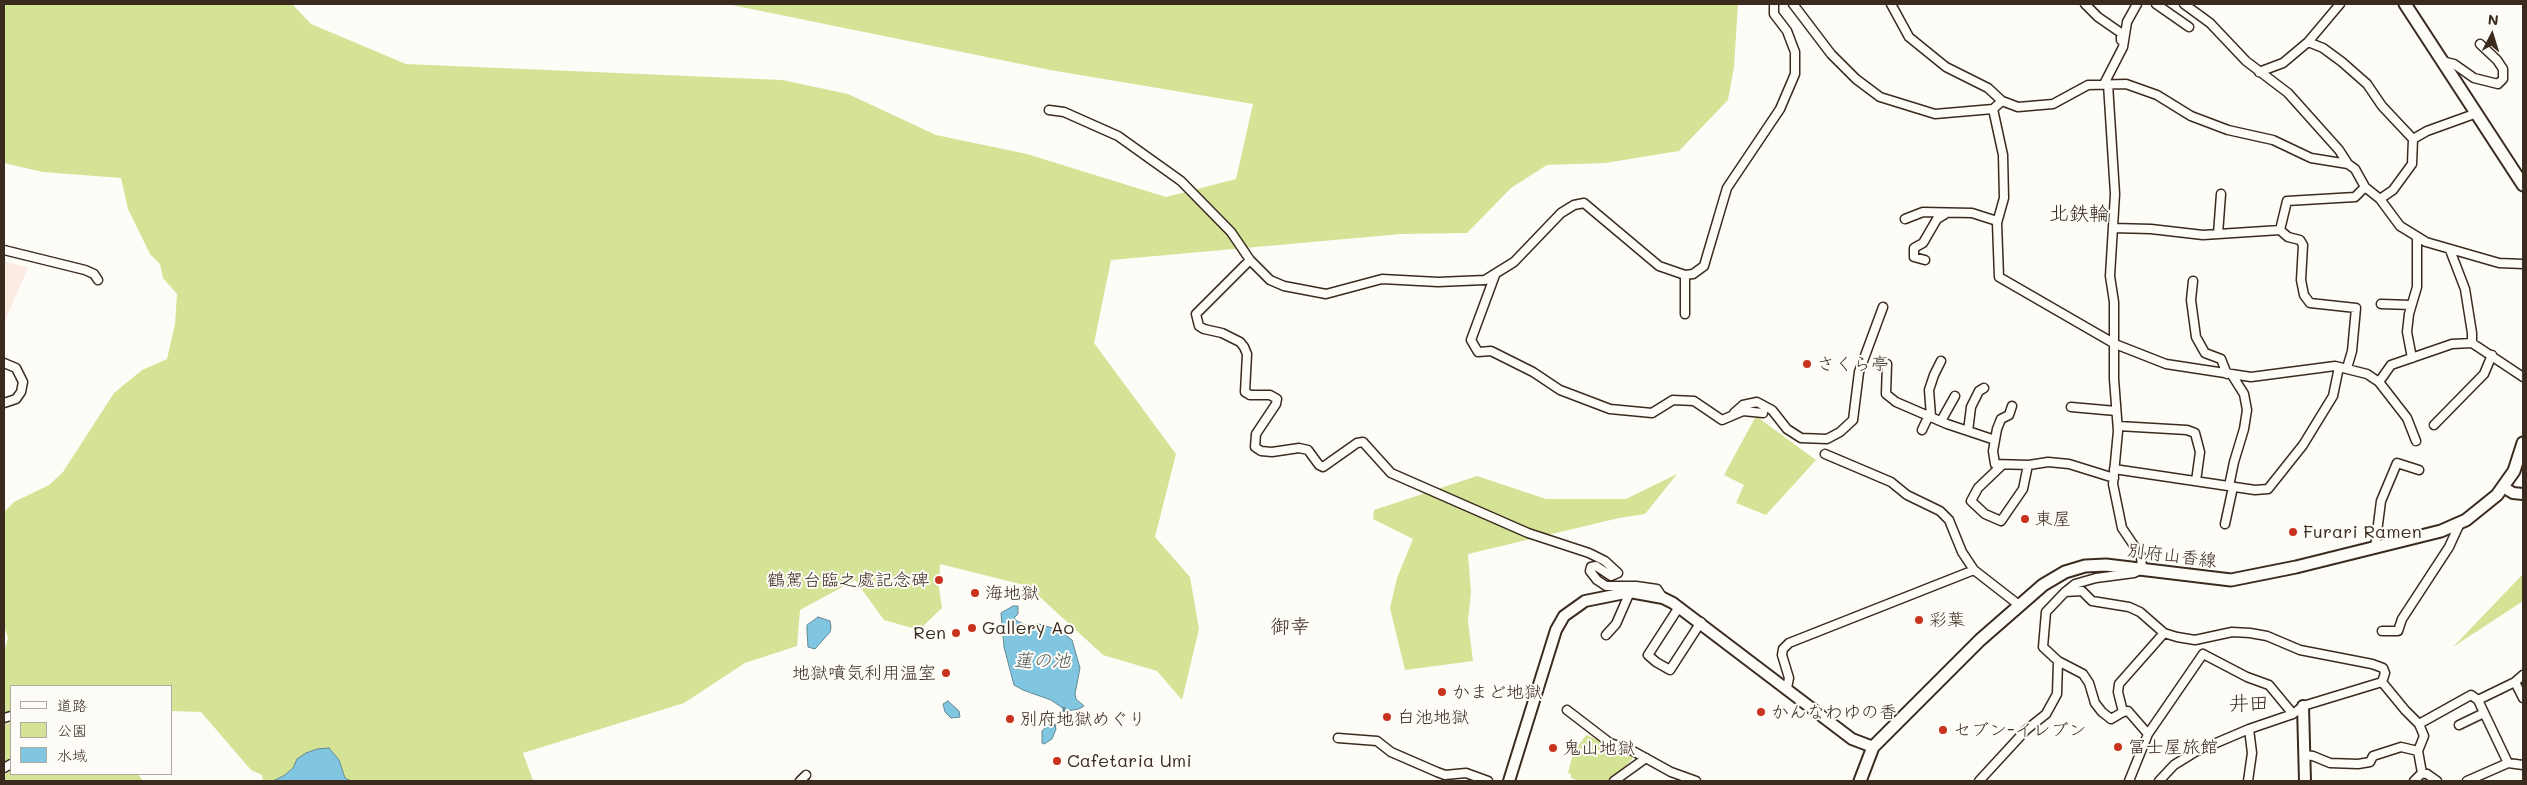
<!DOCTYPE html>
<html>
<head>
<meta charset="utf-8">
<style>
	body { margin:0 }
	#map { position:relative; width:2527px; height:785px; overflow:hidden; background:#fdfcf7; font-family:Mali,"Klee One",sans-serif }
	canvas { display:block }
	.frame { position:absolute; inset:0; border:5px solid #3b2a1e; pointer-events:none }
	.legend { position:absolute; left:10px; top:685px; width:162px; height:90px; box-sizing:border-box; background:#fdfcf7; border:1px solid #afa8a0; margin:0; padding:6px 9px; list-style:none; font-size:15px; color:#3b2a1e }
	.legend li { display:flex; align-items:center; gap:10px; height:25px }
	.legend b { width:25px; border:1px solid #afa8a0 }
	.north { position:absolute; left:2467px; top:10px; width:50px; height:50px; -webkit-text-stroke:4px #fdfcf7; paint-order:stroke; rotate:5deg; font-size:14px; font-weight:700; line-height:20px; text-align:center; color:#3b2a1e }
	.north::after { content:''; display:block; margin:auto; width:18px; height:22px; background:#3b2a1e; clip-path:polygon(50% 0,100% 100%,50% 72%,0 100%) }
</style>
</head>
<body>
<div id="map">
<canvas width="2527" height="785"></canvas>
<div class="frame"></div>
<ul class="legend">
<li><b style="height:6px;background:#fdfcf7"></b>道路</li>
<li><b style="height:14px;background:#d5e397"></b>公園</li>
<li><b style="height:14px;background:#80c6e1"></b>水域</li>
</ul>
<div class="north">N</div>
</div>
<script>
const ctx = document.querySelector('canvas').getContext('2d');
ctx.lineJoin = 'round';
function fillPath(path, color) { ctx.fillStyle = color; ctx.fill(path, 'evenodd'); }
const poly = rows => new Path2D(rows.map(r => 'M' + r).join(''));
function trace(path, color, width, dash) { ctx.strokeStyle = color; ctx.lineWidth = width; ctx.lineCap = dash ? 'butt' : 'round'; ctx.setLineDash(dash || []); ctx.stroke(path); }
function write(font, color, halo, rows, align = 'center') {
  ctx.font = font + ' Mali,"Klee One",sans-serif'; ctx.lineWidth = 4; ctx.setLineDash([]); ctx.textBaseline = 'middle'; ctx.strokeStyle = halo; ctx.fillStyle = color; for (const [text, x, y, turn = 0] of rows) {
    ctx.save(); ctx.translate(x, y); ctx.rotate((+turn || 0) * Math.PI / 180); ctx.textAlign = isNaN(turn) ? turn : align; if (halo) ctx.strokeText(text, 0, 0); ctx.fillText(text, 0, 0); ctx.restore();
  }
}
const built = poly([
	[4,261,28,268,4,323]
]);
const green = poly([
	[4,4,292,4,311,24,406,64,782,80,848,94,936,135,1027,154,1166,197,1236,179,1253,104,1050,70,727,4,1738,4,1734,67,1728,100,1679,151,1605,163,1547,165,1511,188,1467,233,1401,234,1111,260,1094,343,1176,454,1155,537,1190,577,1199,629,1182,700,1157,671,1103,655,1028,586,940,564,939,588,942,608,919,630,884,620,855,580,800,610,797,646,745,663,684,703,523,753,533,781,351,781,345,778,339,760,329,748,317,749,297,759,293,768,285,775,273,781,263,781,262,775,251,770,201,712,171,711,171,686,11,686,11,712,4,714,4,651,8,638,4,626,4,512,14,502,49,485,63,472,114,393,142,370,167,359,175,324,177,294,163,278,160,264,150,254,128,209,121,178,43,172,4,163],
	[1756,416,1816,460,1766,515,1736,503,1744,485,1724,475],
	[1677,474,1645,514,1619,518,1468,554,1471,592,1468,621,1473,661,1405,670,1390,608,1397,578,1413,539,1373,519,1374,510,1477,476,1546,499,1626,499],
	[2523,574,2523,601,2453,647],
	[11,723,11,758,4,762,4,724],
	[1586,735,1636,755,1619,773,1607,781,1580,781,1571,778,1571,774,1568,773,1573,753],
	[11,771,11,774,138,774,143,781,4,781,4,775]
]);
const water = poly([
	[1013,606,1018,606,1018,614,1014,618,1017,621,1026,625,1039,624,1059,630,1072,640,1080,668,1075,694,1076,699,1084,706,1079,709,1067,711,1051,700,1023,690,1014,685,1004,647,1001,613,1013,606],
	[818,617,830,621,831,627,830,632,815,649,808,647,807,631,807,625,818,617],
	[948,701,959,711,960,717,951,718,945,712,943,704,948,701],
	[1049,724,1055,725,1056,729,1052,739,1044,744,1042,743,1042,731,1049,724],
	[329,748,339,760,345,778,351,781,273,781,285,775,293,768,297,759,306,753,317,749,329,748]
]);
const stream = poly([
	[1054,726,1063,718,1064,708]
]);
const minor = poly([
	[1793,4,1831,54,1856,79,1880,97,1935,114,1993,109,2002,101],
	[1891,4,1909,37,1946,67,1988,88,2002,101,2018,107,2053,104,2088,85,2126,84,2157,95,2191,116,2228,130,2273,140,2311,158,2348,164,2355,169,2365,187,2380,199,2400,226,2426,242,2499,263,2523,264],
	[2085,4,2098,17,2121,33,2121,40],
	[2156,4,2189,27],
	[2184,4,2210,23,2246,61,2288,93,2339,150,2348,164],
	[2308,42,2323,48,2342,62,2367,84,2382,106,2413,139,2412,164,2393,190,2380,199],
	[2442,61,2454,64,2474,78,2498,84,2503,79,2503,69,2497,60,2480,44],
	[2259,72,2283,63,2308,42,2340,4],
	[2104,84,2123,47,2127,22,2137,4],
	[1993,109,2003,155,2004,198,1997,223,1999,277,2115,344,2166,364,2251,377,2335,366,2367,374,2379,382,2407,418,2416,441],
	[1049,110,1064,112,1118,136,1181,181,1231,232,1250,260,1270,280,1284,286,1326,294,1382,279,1438,282,1485,280,1514,262,1561,213,1574,205,1584,203,1659,266,1685,275,1693,274,1704,266,1706,259,1727,188,1780,109,1795,74,1795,52,1787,31,1774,14,1774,4],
	[2413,139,2427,131,2477,113],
	[1905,219,1923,212,1972,213,1997,221],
	[2113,228,2151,229,2203,235,2280,230,2288,237,2300,240,2303,245,2301,280,2304,295,2310,303,2356,308,2352,351,2347,368],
	[2280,230,2287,201,2355,197,2365,187],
	[2218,234,2221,194],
	[4,250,85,270,94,274,98,280],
	[2450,250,2465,289,2472,333,2472,343],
	[1250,260,1196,314,1199,326,1204,329,1222,333,1240,342,1244,347,1247,354,1245,392,1250,395,1270,395,1277,399,1276,404,1256,434,1255,447,1261,451,1272,452,1299,448,1308,450,1319,465,1323,467,1357,443,1363,442,1391,473,1528,533,1589,553,1605,561,1618,573,1611,576,1596,566,1591,567,1590,571,1597,580,1606,586,1636,586,1657,589,1663,598],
	[1925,260,1914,257,1914,248,1923,243,1937,219,1945,214],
	[1495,275,1471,340,1478,352,1491,351,1533,372,1560,390,1610,409,1652,413,1673,400,1694,401,1722,420,1743,411,1763,413],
	[2193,281,2191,300,2196,337,2205,353,2221,359,2227,374],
	[2381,304,2411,305],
	[1685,314,1685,275],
	[2412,358,2407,332,2409,314,2417,287,2417,237],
	[4,363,16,368,23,382,21,392,16,399,4,403],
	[1887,364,1886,394,1896,402,1947,424,1995,440],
	[2379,382,2391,365,2452,344,2472,343,2523,377],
	[2012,406,2009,415,2001,419,1997,429,1993,451,1995,464,2029,465,2048,462,2069,464,2114,478],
	[2071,407,2116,411],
	[1734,413,1743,405,1757,402,1772,410,1787,429,1801,438,1827,439,1840,432,1853,420,1859,372,1883,307],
	[1931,416,1929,390,1934,375,1941,361],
	[1941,421,1955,396],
	[2434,425,2484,374,2492,355],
	[2118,426,2187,430,2195,433,2200,452,2196,481],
	[1922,430,1929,415],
	[1968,431,1971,407,1979,391,1984,388],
	[1825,454,1891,482,1907,495,1940,511,1949,520,1962,552,1974,570,2019,605],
	[2001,466,1978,488,1971,501,1985,514,2001,521,2023,489,2028,465],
	[2114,469,2255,490,2268,489,2303,445,2333,396,2339,367],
	[2229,486,2234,462,2244,429,2247,410,2244,394,2232,375],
	[2225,524,2233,487],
	[2375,548,2381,501,2397,463,2419,470],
	[2065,592,2075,584,2096,578,2134,573,2142,569,2141,556,2122,528,2113,484,2118,431,2114,379,2114,302,2110,276,2115,194,2108,84],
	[1679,607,1648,655,1656,662,1670,670,1701,622],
	[2382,631,2398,631,2402,619,2449,547,2460,523],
	[1606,635,1616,624,1630,592],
	[2515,682,2523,698],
	[1787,688,1789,678,1782,655,1783,649,1789,643,1974,570],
	[2478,700,2508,763],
	[1567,710,1610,743,1633,751,1671,772,1696,781],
	[2123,712,2111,719,2102,712,2095,703,2089,683,2083,674,2058,661,2043,647,2046,612,2065,592,2082,591,2092,601,2129,607,2140,612,2164,633,2177,637,2195,640,2232,632,2250,633,2267,636,2300,650,2372,664,2383,668,2385,673,2382,682],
	[4,718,11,716],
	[2419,724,2471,695,2478,700,2515,682,2523,675],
	[2459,725,2484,713],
	[2148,734,2128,711,2123,712,2118,692,2119,684,2164,633],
	[1338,738,1377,741,1391,752,1437,772,1445,775,1466,773,1488,781],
	[2304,755,2313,756,2330,763,2358,764,2370,762,2373,756,2401,747,2418,751],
	[4,768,11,764],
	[800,781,806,775],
	[1614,781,1646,758],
	[1979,781,2026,730,2046,714,2057,694,2058,661],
	[2129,781,2148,734,2203,654,2247,677,2269,685,2293,714],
	[2159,781,2174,765,2195,752,2249,729,2293,714,2303,706,2382,682,2405,710,2419,724,2424,736,2418,751,2422,773],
	[2248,781,2252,753,2249,729],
	[2414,781,2422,773,2427,774,2437,781],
	[2467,781,2508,763,2523,765]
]);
const tertiary = poly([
	[2503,487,2513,493,2523,494],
	[2303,706,2305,781],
	[1509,781,1556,630,1564,616,1585,601,1630,592,1663,598,1673,603,1852,739,1873,747]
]);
const secondary = poly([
	[2405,4,2523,185],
	[1860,781,1873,747,1980,640,2043,585,2065,572,2085,566,2106,565,2231,580,2296,567,2441,531,2466,520,2497,495,2514,471,2523,443]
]);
const markers = [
	[1807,364,5,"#c8321e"],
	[2025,519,5,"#c8321e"],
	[2293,532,5,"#c8321e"],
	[939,580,5,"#c8321e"],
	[975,593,5,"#c8321e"],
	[1919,620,5,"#c8321e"],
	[972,628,5,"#c8321e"],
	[956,633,5,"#c8321e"],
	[946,673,5,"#c8321e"],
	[1442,692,5,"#c8321e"],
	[1761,712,5,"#c8321e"],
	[1387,717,5,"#c8321e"],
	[1010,719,5,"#c8321e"],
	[1943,730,5,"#c8321e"],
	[2118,747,5,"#c8321e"],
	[1553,748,5,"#c8321e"],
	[1057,761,5,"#c8321e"]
];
const poiNames = [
	["さくら亭",1817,364],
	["東屋",2035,519],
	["Furari Ramen",2303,532],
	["鶴駕台臨之處記念碑",929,580,"right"],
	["海地獄",985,593],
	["彩葉",1929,620],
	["Gallery Ao",982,628],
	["Ren",946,633,"right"],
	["地獄噴気利用温室",936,673,"right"],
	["かまど地獄",1452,692],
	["かんなわゆの香",1771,712],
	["白池地獄",1397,717],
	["別府地獄めぐり",1020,719],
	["セブン-イレブン",1953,730],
	["冨士屋旅館",2128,747],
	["鬼山地獄",1563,748],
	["Cafetaria Umi",1067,761]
];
const streetNames = [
	["別府山香線",2172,556,7]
];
const waterNames = [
	["蓮の池",1042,661]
];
const quarterNames = [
	["北鉄輪",2079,214],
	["御幸",1290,627],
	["井田",2249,704]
];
fillPath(built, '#fceae3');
fillPath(green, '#d5e397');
fillPath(water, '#80c6e1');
trace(water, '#648893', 1);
trace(stream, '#648893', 2.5);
trace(minor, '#3b2a1e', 11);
trace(tertiary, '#3b2a1e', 14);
trace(secondary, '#3b2a1e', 15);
trace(minor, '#fdfcf7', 8);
trace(tertiary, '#fdfcf7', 10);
trace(secondary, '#fdfcf7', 11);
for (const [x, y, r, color] of markers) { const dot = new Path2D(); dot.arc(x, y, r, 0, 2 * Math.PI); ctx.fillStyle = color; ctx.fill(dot); trace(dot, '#fdfcf7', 2); }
write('18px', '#3b2a1e', '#fdfcf7', poiNames, 'left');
write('18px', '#3b2a1e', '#fdfcf7', streetNames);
write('italic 19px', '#505958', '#fdfcf7', waterNames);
write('20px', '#3b2a1e', '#fdfcf7', quarterNames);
</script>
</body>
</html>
